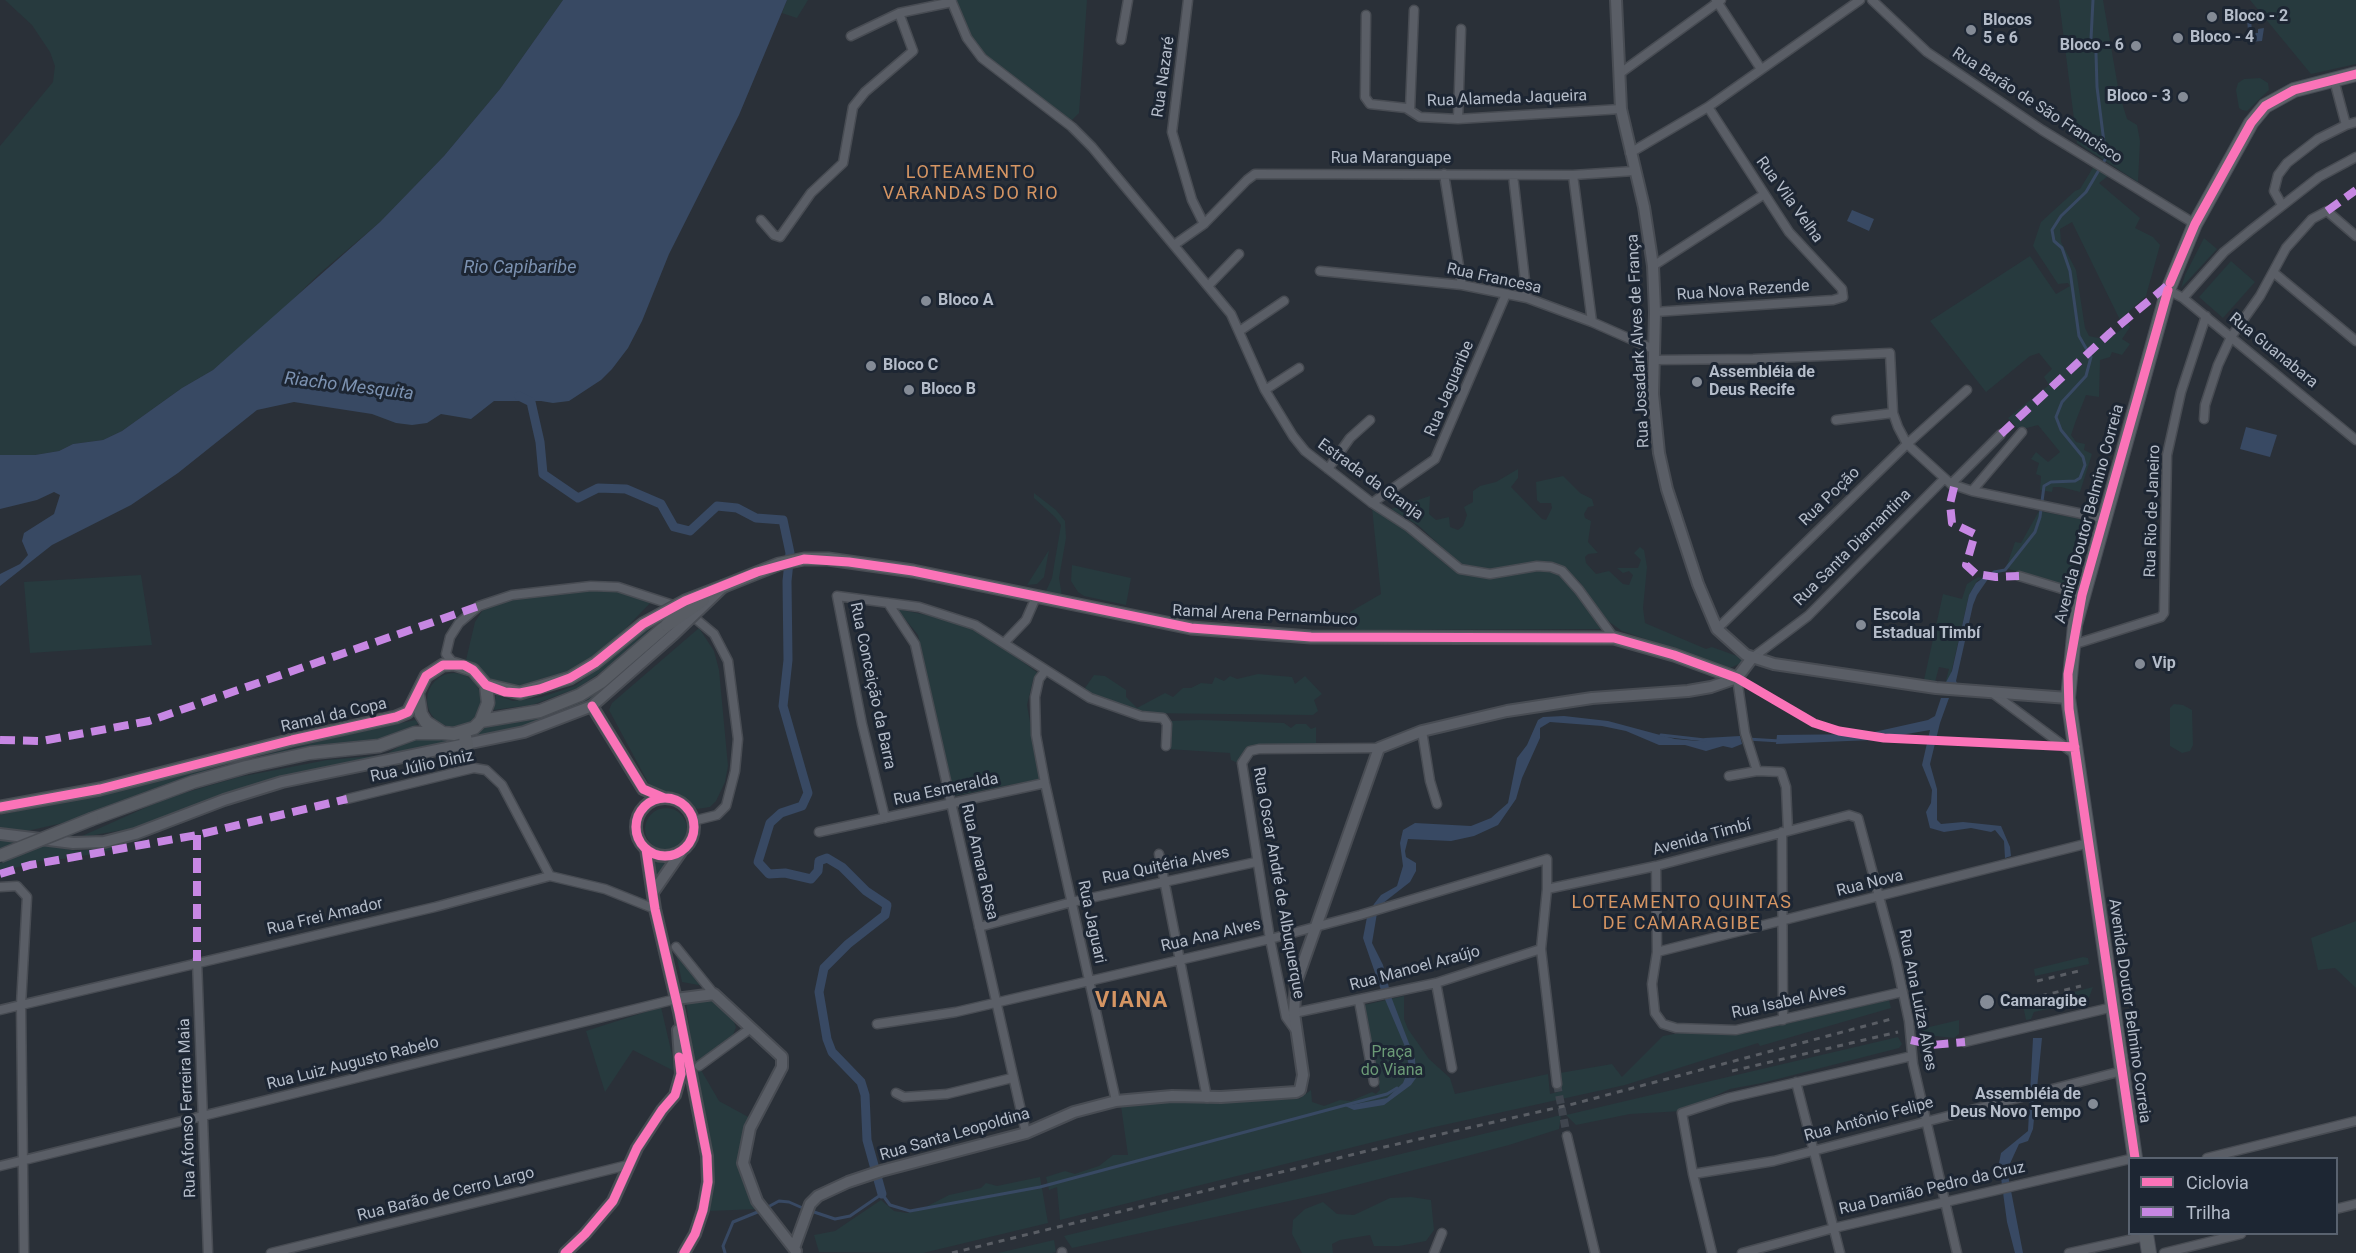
<!DOCTYPE html>
<html>
<head>
<meta charset="utf-8">
<style>
	body { margin:0 }
	#map { position:relative; width:2356px; height:1253px; overflow:hidden; background:#2a3038; font-family:Roboto,sans-serif }
	canvas { display:block }
	.legend { position:absolute; left:2128px; top:1157px; width:210px; height:78px; box-sizing:border-box; background:#1d2633; border:2px solid #59626f; margin:0; padding:8px 10px; list-style:none; font-size:18px; color:#b4bcc9 }
	.legend li { display:flex; align-items:center; gap:12px; height:30px }
	.legend b { width:30px; border:2px solid #59626f }
</style>
</head>
<body>
<div id="map">
<canvas width="2356" height="1253"></canvas>
<ul class="legend">
<li><b style="height:8px;background:#fb73b8"></b>Ciclovia</li>
<li><b style="height:8px;background:#c787e3"></b>Trilha</li>
</ul>
</div>
<script>
const ctx = document.querySelector('canvas').getContext('2d');
ctx.lineJoin = 'round';
function fillPath(path, color) { ctx.fillStyle = color; ctx.fill(path, 'evenodd'); }
const poly = rows => new Path2D(rows.map(r => 'M' + r).join(''));
function trace(path, color, width, dash) { ctx.strokeStyle = color; ctx.lineWidth = width; ctx.lineCap = dash ? 'butt' : 'round'; ctx.setLineDash(dash || []); ctx.stroke(path); }
function write(font, color, halo, rows, align = 'center') {
  ctx.font = font + ' Roboto,sans-serif'; ctx.lineWidth = 6; ctx.setLineDash([]); ctx.textBaseline = 'middle'; ctx.strokeStyle = halo; ctx.fillStyle = color; for (const [text, x, y, turn = 0] of rows) {
    ctx.save(); ctx.translate(x, y); ctx.rotate((+turn || 0) * Math.PI / 180); ctx.textAlign = isNaN(turn) ? turn : align; if (halo) ctx.strokeText(text, 0, 0); ctx.fillText(text, 0, 0); ctx.restore();
  }
}
const green = poly([
	[5,0,563,0,500,89,444,156,380,222,319,274,275,317,213,370,182,388,122,431,103,440,73,444,59,451,35,455,0,455,0,146,53,82,55,66,50,52,32,25],
	[787,0,808,0,797,18,782,13],
	[954,0,1087,0,1079,113,1070,122,997,69,970,38],
	[2059,0,2103,0,2119,93,2127,119,2137,125,2140,141,2138,182,2077,143],
	[2250,0,2356,0,2356,64,2311,74],
	[2260,78,2268,83,2269,90,2247,111,2242,110,2239,108,2236,90,2238,83,2244,79],
	[2094,166,2108,176,2099,183,2140,218,2135,228,2153,237,2160,245,2146,296,2120,320,2072,222,2060,229,2061,242,2076,270,2085,328,2089,336,2108,340,2128,324,2130,327,2122,339,2130,344,2122,355,2112,352,2110,357,2100,360,2099,397,2086,395,2075,423,2071,435,2076,442,2085,444,2084,450,2092,454,2080,492,2061,487,2053,487,2052,492,2040,490,2041,476,2036,474,2039,463,2031,459,2036,452,2048,462,2060,452,2038,425,2019,430,2008,418,2049,385,2044,377,2052,369,2039,353,2030,356,1986,392,1930,321,2030,256,2056,294,2070,286,2068,283,2058,284,2033,246,2041,222,2075,191,2080,189],
	[2204,238,2217,249,2181,288,2185,275],
	[2231,261,2255,282,2223,318,2199,297],
	[1518,469,1518,478,1511,487,1542,519,1546,520,1552,508,1551,503,1540,503,1537,500,1536,482,1563,476,1580,493,1592,499,1594,506,1588,507,1584,514,1585,518,1591,521,1588,542,1598,553,1588,554,1585,557,1586,563,1596,574,1609,571,1623,584,1629,585,1633,575,1629,571,1623,573,1617,568,1638,568,1641,560,1634,553,1640,547,1644,550,1647,567,1643,608,1645,623,1706,649,1712,647,1748,660,1730,668,1622,631,1604,618,1579,581,1556,563,1541,562,1491,571,1459,563,1419,526,1391,509,1430,496,1429,514,1436,520,1449,517,1450,527,1458,530,1463,526,1467,515,1464,507,1473,502,1473,491,1480,486,1496,482],
	[1034,493,1056,510,1065,521,1066,538,1059,578,1062,596,1046,591,1052,578,1061,525,1055,517,1034,498],
	[1372,508,1399,524,1450,568,1462,573,1489,578,1538,569,1559,574,1574,590,1602,629,1356,630,1350,612,1381,594],
	[2039,511,2091,521,2073,589,2006,568,2015,542,2021,543],
	[1049,550,1044,577,1037,584,1027,585],
	[1072,565,1131,578,1126,605,1084,596,1078,592,1071,581],
	[141,575,152,645,30,653,24,582],
	[1978,577,1983,578,1977,581,1969,595,1950,678,1945,684,1949,669,1939,667,1935,682,1924,680,1943,594,1962,599,1967,584],
	[583,590,622,592,653,600,604,651,578,669,554,680,513,688,495,684,466,660,475,622,482,611,507,600],
	[897,609,946,619,969,627,984,634,1038,673,1033,680,1027,705,1040,779,954,796,918,635],
	[663,617,618,660,578,688,532,705,493,710,496,695,513,701,542,697,575,686],
	[699,628,714,651,719,670,728,766,725,782,716,801,710,807,697,809,680,795,651,788,609,710,612,703],
	[667,633,598,696,566,713,520,730,365,763,152,825,65,840,82,836,167,798,239,777,327,760,385,755,410,740,432,735,450,740,474,735,483,724,556,710,611,682,660,636],
	'427 700a27 27 0 1 1 54 0a27 27 0 1 1-54 0Z',
	[1258,674,1292,677,1295,684,1305,676,1322,694,1314,700,1318,711,1313,715,1141,713,1087,692,1085,688,1094,675,1105,676,1126,690,1126,697,1137,708,1165,693,1173,697,1183,688,1191,688,1201,683,1212,684,1215,677,1224,681,1230,676,1237,679],
	[2174,704,2183,705,2192,710,2193,745,2190,751,2182,753,2170,746,2170,708],
	[415,720,419,723,393,738,371,744,315,746,138,795,67,822,27,831,0,830,0,815,167,779,341,736],
	[1201,720,1284,723,1291,728,1296,724,1306,724,1311,729,1316,727,1316,745,1257,745,1251,747,1238,763,1231,760,1230,753,1167,749,1170,721],
	'645 829a21 21 0 1 1 42 0a21 21 0 1 1-42 0Z',
	[11,839,77,851,127,845,125,847,73,858,40,861,0,872,0,863,5,862,7,853,0,849,0,840],
	[648,851,665,857,674,856,654,888],
	[2356,921,2356,988,2335,968,2318,970,2311,938],
	[675,949,687,968,704,986,682,982],
	[2083,957,2088,958,2089,964,2035,976,2034,969],
	[2093,987,2088,1000,2034,1012,2031,1019,2026,1020,2023,1005],
	[1404,996,1404,1019,1408,1029,1429,1059,1450,1078,1455,1094,1548,1074,1550,1094,1562,1091,1560,1073,1612,1064,1622,1077,1663,1036,1685,1032,1742,1034,1889,1000,1891,1008,1760,1046,1758,1043,1625,1085,1430,1128,1060,1220,1057,1187,1049,1190,1046,1177,1065,1171,1075,1174,1099,1166,1113,1155,1128,1155,1121,1106,1170,1102,1299,1099,1311,1090,1312,1102,1324,1106,1340,1100,1351,1101,1372,1092,1376,1094,1380,1090,1364,1005],
	[705,998,713,1000,733,1020,736,1027,733,1035,694,1064,686,1001],
	[661,1007,676,1072,633,1050,605,1092,586,1031],
	[1959,1020,1959,1034,1954,1038,1926,1035,1921,1029],
	[1898,1037,1902,1044,1899,1048,1762,1083,1730,1089,1682,1111,1630,1114,1576,1125,1566,1115],
	[701,1070,719,1101,752,1119,741,1166,750,1200,758,1209,709,1211,713,1187,712,1160,696,1073],
	[1561,1115,1559,1129,1509,1145,1326,1193,1072,1248,1064,1236],
	[1040,1177,1048,1223,923,1253,819,1252,814,1235,835,1231,881,1200,894,1211,907,1213,920,1210,949,1195,981,1188,986,1183,997,1186],
	[1411,1197,1431,1200,1434,1230,1426,1241,1399,1246,1374,1246,1370,1235,1340,1240,1332,1244,1333,1253,1302,1253,1292,1234,1293,1220,1305,1209,1323,1202,1337,1214,1354,1215,1390,1198],
	[1054,1240,1056,1252,1052,1253,998,1253]
]);
const water = poly([
	[563,0,787,0,739,115,669,254,642,321,628,348,612,369,601,380,569,401,553,403,541,401,494,401,471,419,441,414,427,423,412,425,396,423,372,414,294,402,257,410,178,473,131,505,52,545,0,586,0,574,20,564,28,555,22,541,24,533,54,514,60,495,54,492,37,500,0,509,0,455,35,455,59,451,73,444,103,440,122,431,182,388,213,370,380,222,444,156,500,89],
	[2251,18,2252,33,2258,33,2258,29,2264,28,2262,41,2249,42,2247,19],
	[1852,210,1874,219,1869,231,1847,221],
	[2246,427,2277,435,2270,457,2240,449],
	[1983,578,1988,579,1977,595,1973,605,1956,681,1958,685,1945,684,1952,671,1969,595,1976,583],
	[1941,698,1949,698,1940,723,1930,764,1937,789,1937,820,1941,824,1963,822,2001,826,2010,847,2011,856,2005,858,2004,841,1995,830,1991,832,1971,828,1944,832,1930,828,1926,812,1931,803,1932,790,1922,765,1930,730,1872,740,1776,744,1777,735,1865,734,1928,720,1935,716],
	[1564,716,1608,721,1675,739,1698,741,1705,738,1740,736,1742,744,1732,748,1723,746,1706,751,1685,745,1659,745,1626,731,1602,726,1550,722,1540,728,1540,738,1522,778,1516,799,1498,825,1474,836,1451,841,1408,839,1405,851,1406,857,1416,863,1416,871,1410,882,1378,907,1372,943,1383,965,1392,999,1415,1059,1416,1078,1411,1085,1384,1105,1354,1110,1345,1106,1387,1098,1403,1083,1409,1068,1406,1049,1381,990,1363,938,1367,917,1374,904,1381,895,1397,886,1403,866,1400,843,1403,830,1415,823,1471,826,1491,818,1508,803,1517,758,1527,745,1538,720,1543,717],
	[2033,1038,2042,1038,2033,1129,2028,1141,2019,1144,2007,1170,2023,1253,2015,1253,2007,1222,1999,1163,2001,1153,2028,1131]
]);
const stream = poly([
	[1985,580,1994,572,2005,570,2035,532,2040,517,2044,486,2051,482,2075,481,2080,478,2085,465,2083,457,2061,430,2056,417,2062,402,2086,376,2091,357,2079,336,2070,271,2062,248,2054,241,2052,230,2061,216,2086,192,2106,158,2097,87,2096,53,2091,39,2093,0],
	[1661,735,1705,740],
	[1747,739,1780,741],
	[766,1208,779,1201,789,1202,805,1209],
	[811,1211,835,1219,850,1216,882,1194,890,1205,910,1211,1040,1187,1387,1094,1397,1088],
	[725,1253,723,1246,733,1222,760,1211]
]);
const canal = poly([
	[519,396,531,402,540,442,543,474,578,498,598,488,626,489,661,504,674,527,690,531,717,506,737,508,756,518,783,520,790,553,787,581,788,660,783,706,808,793,802,806,781,813,770,823,758,862,769,874,785,873,811,879,818,871,819,861,827,858,842,867,866,891,887,905,885,915,848,944,824,968,819,992,827,1039,832,1052,861,1082,865,1095,867,1140,882,1194]
]);
const minorTunnel = poly([
	[1557,1084,1567,1136]
]);
const minor = poly([
	[951,0,967,38,982,58,1072,127,1092,147,1231,314,1265,390,1293,436,1305,451,1372,503,1409,527,1460,569,1490,574,1537,566,1551,567,1562,571,1579,590,1614,638],
	[1188,0,1172,132,1192,200,1204,224],
	[1716,0,1761,69],
	[1872,0,1927,52,2042,130,2195,224],
	[1366,15,1365,97,1370,104,1406,108,1420,117,1458,119,1621,109],
	[851,36,899,13,952,2],
	[1121,40,1128,0],
	[1619,74,1721,0],
	[2334,80,2346,125,2356,122],
	[1410,110,1414,10],
	[1458,119,1461,29],
	[1630,153,1708,107,1860,0],
	[1444,174,1462,285],
	[1513,175,1527,298],
	[1573,175,1592,322],
	[2282,205,2274,191,2278,175,2287,163,2318,139,2346,125],
	[761,220,774,235,780,237,811,193,843,163,853,107,865,92,913,51,899,13],
	[1174,245,1204,224,1247,180,1255,174,1573,175,1634,171],
	[1653,266,1763,195],
	[1320,271,1462,285,1527,298,1592,322,1653,349],
	[2273,272,2356,341],
	[1208,286,1239,254],
	[2168,290,2183,298,2356,440],
	[2183,298,2224,252,2251,230,2319,177,2356,157],
	[1655,312,1833,300,1843,297,1842,289,1789,232,1708,107],
	[1241,330,1284,301],
	[1654,360,1753,359,1890,353,1893,413,1898,427,1907,444,1951,484,1972,491,2102,518],
	[1265,390,1299,368],
	[2204,419,2205,405,2218,365,2231,337,2260,296,2286,248,2312,219,2327,211,2356,236],
	[1836,420,1893,413],
	[1328,469,1350,438,1370,420],
	[1951,484,2001,434],
	[1972,491,2022,432],
	[1372,503,1435,459,1506,294],
	[2019,576,2082,595],
	[888,603,915,644,1026,1133],
	[690,614,714,634,728,661,738,739,735,771,726,806,717,815,693,821],
	[1717,629,1907,444,1967,390],
	[1005,642,1026,620,1036,597],
	[2072,645,2161,617,2164,613,2167,455,2181,392,2206,316],
	[1752,658,1808,616,1944,479],
	[454,664,446,654,450,637,459,623,479,606,512,595,591,586,618,587,679,607],
	[1045,671,1039,679,1035,697,1036,735,1045,783,1116,1101],
	[1737,678,1745,733,1757,771],
	[1994,694,2076,755],
	[1422,731,1430,781,1437,804],
	[1729,776,1757,771,1781,772,1786,787,1788,831],
	[347,799,453,773,474,768,486,770,502,785,550,876],
	[885,818,862,724,837,596,919,607,975,625,1090,698,1141,716,1163,718,1167,724,1166,746],
	[819,832,1045,783],
	[1782,832,1783,1020],
	[1159,854,1207,1098],
	[1656,866,1657,952,1652,984,1655,1013,1663,1024,1676,1028,1736,1030,1902,992],
	[0,887,17,886,27,897,21,1005,24,1253],
	[1547,889,1656,866,1849,815,1858,818,1896,960,1909,1021,1913,1064,1957,1253],
	[979,927,1072,902,1256,862],
	[676,947,714,994],
	[1657,952,2089,843],
	[197,961,208,1253],
	[1436,983,1452,1068],
	[1359,1001,1374,1082],
	[0,1010,435,907,550,876,605,889,655,909],
	[1294,1013,1436,983,1541,949],
	[877,1024,956,1012,1270,939,1360,915,1547,859,1547,889,1541,949,1557,1084],
	[1296,1031,1286,1017,1270,939,1242,763,1250,751,1259,749,1379,748],
	[1965,1042,2113,1007],
	[699,1066,751,1028],
	[1796,1082,1840,1253],
	[896,1093,904,1097,947,1094,1012,1078],
	[1567,1136,1595,1253],
	[2207,1158,2356,1121],
	[0,1166,676,999],
	[1693,1174,1774,1161,2122,1071],
	[2336,1209,2356,1204],
	[1062,1252,1062,1253],
	[271,1253,628,1165],
	[1434,1253,1442,1233],
	[1712,1253,1693,1174,1682,1113,1728,1098,1912,1056],
	[1742,1253,1834,1228,2130,1159],
	[2069,1253,2146,1236],
	[2164,1253,2241,1234]
]);
const tertiary = poly([
	[1616,0,1621,109,1644,207,1653,266,1655,312,1653,394,1659,453,1667,489,1698,584,1717,629,1746,655,1774,664,1936,688,2068,698],
	[592,706,643,789,664,798],
	'636 827a29 29 0 1 1 58 0a29 29 0 1 1-58 0Z',
	[0,834,73,843,104,842,135,834,224,800,282,782,524,732,592,706,674,634],
	[646,849,655,909,679,1012,707,1156,708,1182,703,1210,695,1234,684,1253],
	[654,891,681,852],
	[676,999,714,994,782,1057,782,1067,750,1128,743,1163,757,1201,796,1251],
	[794,1248,810,1204,818,1196,848,1182,881,1171,1026,1133,1074,1112,1116,1101,1172,1096,1221,1097,1296,1092,1300,1090,1303,1075,1294,1013,1296,983,1379,748,1422,731,1507,711,1592,698,1688,691,1711,687,1737,678,1752,658],
	[565,1253,585,1234,613,1201,637,1148,662,1110,675,1095,681,1074,678,1030]
]);
const secondary = poly([
	[724,586,779,564,804,559,828,559,913,571,1191,628,1311,637,1614,638,1674,655,1737,678],
	[486,685,520,693,570,678,595,663,643,624],
	[481,721,540,711,580,695,601,682,667,625],
	[464,733,467,745],
	[0,807,100,789,292,740,396,717,408,712,426,676,443,665,454,664,473,670,486,685,488,703,481,721,474,728,454,734,443,733,426,722,421,714,418,695],
	[92,819,193,782,246,767,310,753,379,746,415,733,440,733]
]);
const primary = poly([
	[2135,1158,2068,698,2075,625,2168,290,2195,224,2251,123,2265,106,2294,90,2356,74],
	[2146,1234,2149,1253]
]);
const rail = poly([
	[2037,981,2079,971],
	[2041,996,2081,986],
	[1732,1071,1898,1032],
	[952,1253,1367,1151,1573,1104,1895,1018]
]);
const tertiaryBridge = poly([
	[674,634,723,587]
]);
const secondaryBridge = poly([
	[643,624,685,601,724,586],
	[667,625,703,600],
	[0,856,92,819]
]);
const quiet = poly([
	[2327,211,2356,190],
	[2001,434,2110,333,2168,285],
	[1954,487,1950,504,1952,523,1975,534,1966,565,1976,574,1996,577,2019,576],
	[0,740,42,741,149,721,479,606],
	[197,835,197,961],
	[0,874,30,865,197,835,347,799],
	[1911,1040,1932,1045,1965,1042]
]);
const cycleway = poly([
	[2170,283,2195,224,2251,123,2265,106,2294,90,2356,74],
	[592,706,643,789,664,798],
	'636 827a29 29 0 1 1 58 0a29 29 0 1 1-58 0Z',
	[0,807,100,789,292,740,396,717,408,712,426,676,443,665,464,665,473,670,486,685,505,692,520,693,540,689,570,678,595,663,643,624,685,601,757,572,804,559,849,562,913,571,1191,628,1311,637,1614,638,1674,655,1737,678,1814,723,1839,731,1884,738,2075,747],
	[646,849,655,909,679,1012,707,1156,708,1182,703,1210,695,1234,684,1253],
	[2135,1158,2069,709,2068,674,2082,595,2168,290],
	[565,1253,585,1234,613,1201,637,1148,662,1110,675,1095,681,1074,679,1057]
]);
const markers = [
	[2212,17,6,"#848b96"],
	[1971,30,6,"#848b96"],
	[2178,38,6,"#848b96"],
	[2136,46,6,"#848b96"],
	[2183,97,6,"#848b96"],
	[926,301,6,"#848b96"],
	[871,366,6,"#848b96"],
	[1697,382,6,"#848b96"],
	[909,390,6,"#848b96"],
	[1861,625,6,"#848b96"],
	[2140,664,6,"#848b96"],
	[1987,1002,8,"#848b96"],
	[2093,1104,6,"#848b96"]
];
const poiNames = [
	["Bloco - 2",2224,17],
	["Blocos",1983,21],
	["5 e 6",1983,39],
	["Bloco - 4",2190,38],
	["Bloco - 6",2124,46,"right"],
	["Bloco - 3",2171,97,"right"],
	["Bloco A",938,301],
	["Bloco C",883,366],
	["Assembléia de",1709,373],
	["Deus Recife",1709,391],
	["Bloco B",921,390],
	["Escola",1873,616],
	["Estadual Timbí",1873,634],
	["Vip",2152,664],
	["Camaragibe",2000,1002],
	["Assembléia de",2081,1095,"right"],
	["Deus Novo Tempo",2081,1113,"right"]
];
const streetNames = [
	["Rua Nazaré",1164,77,-82],
	["Rua Alameda Jaqueira",1507,99,-2],
	["Rua Barão de São Francisco",2037,106,33],
	["Rua Maranguape",1391,159],
	["Rua Vila Velha",1789,200,54],
	["Rua Francesa",1494,279,12],
	["Rua Nova Rezende",1743,291,-4],
	["Rua Josadark Alves de França",1639,341,-93],
	["Rua Guanabara",2273,351,39],
	["Rua Jaguaribe",1450,389,-67],
	["Estrada da Granja",1370,480,36],
	["Rua Poção",1830,497,-44],
	["Rua Rio de Janeiro",2153,511,-88],
	["Avenida Doutor Belmino Correia",2090,514,-75],
	["Rua Santa Diamantina",1853,548,-45],
	["Ramal Arena Pernambuco",1265,616,3],
	["Rua Conceição da Barra",872,686,78],
	["Ramal da Copa",334,716,-13],
	["Rua Júlio Diniz",422,767,-12],
	["Rua Esmeralda",946,790,-12],
	["Avenida Timbí",1702,838,-15],
	["Rua Amara Rosa",979,862,77],
	["Rua Quitéria Alves",1166,866,-12],
	["Rua Oscar André de Albuquerque",1278,883,80],
	["Rua Nova",1870,884,-14],
	["Rua Frei Amador",325,917,-13],
	["Rua Jaguari",1091,922,78],
	["Rua Ana Alves",1211,936,-13],
	["Rua Manoel Araújo",1415,969,-15],
	["Rua Ana Luiza Alves",1917,1000,79],
	["Rua Isabel Alves",1789,1002,-12],
	["Avenida Doutor Belmino Correia",2129,1011,82],
	["Rua Luiz Augusto Rabelo",353,1064,-14],
	["Rua Afonso Ferreira Maia",188,1108,-92],
	["Rua Antônio Felipe",1869,1120,-15],
	["Rua Santa Leopoldina",955,1135,-16],
	["Rua Damião Pedro da Cruz",1932,1189,-13],
	["Rua Barão de Cerro Largo",446,1195,-14]
];
const parkNames = [
	["Praça",1392,1053],
	["do Viana",1392,1071]
];
const neighbourhoodNames = [
	["LOTEAMENTO",971,173],
	["VARANDAS DO RIO",971,194],
	["LOTEAMENTO QUINTAS",1682,903],
	["DE CAMARAGIBE",1682,924]
];
const waterNames = [
	["Rio Capibaribe",520,268],
	["Riacho Mesquita",349,387,7]
];
const districtNames = [
	["VIANA",1132,1001]
];
fillPath(green, '#273a3e');
fillPath(water, '#384963');
trace(stream, '#384963', 3);
trace(canal, '#384963', 9);
trace(minorTunnel, '#3f454e', 8, [8, 4]);
trace(minor, '#484c53', 11);
trace(tertiary, '#484c53', 14);
trace(secondary, '#484c53', 15);
trace(primary, '#484c55', 16);
trace(minor, '#5a5e66', 8);
trace(tertiary, '#5a5e66', 10);
trace(secondary, '#595d64', 12);
trace(primary, '#5c6168', 14);
trace(rail, '#595d64', 3, [6, 6]);
trace(tertiaryBridge, '#484c53', 14, []);
trace(secondaryBridge, '#484c53', 15, []);
trace(tertiaryBridge, '#5a5e66', 10);
trace(secondaryBridge, '#595d64', 12);
trace(quiet, '#c787e3', 8, [15, 8]);
trace(cycleway, '#fb73b8', 9);
for (const [x, y, r, color] of markers) { const dot = new Path2D(); dot.arc(x, y, r, 0, 2 * Math.PI); ctx.fillStyle = color; ctx.fill(dot); trace(dot, '#1d2633', 2); }
write('bold 16px', '#b4bcc9', '#1d2633', poiNames, 'left');
write('16px', '#b4bcc9', '#1d2633', streetNames);
write('16px', '#6b9a76', '#1d2633', parkNames);
ctx.letterSpacing = '1.5px';
write('18px', '#d59563', '#1d2633', neighbourhoodNames);
ctx.letterSpacing = '0px';
write('italic 18px', '#7c92b1', '#1d2633', waterNames);
ctx.letterSpacing = '1.5px';
write('bold 22px', '#d59563', '#1d2633', districtNames);
ctx.letterSpacing = '0px';
</script>
</body>
</html>
